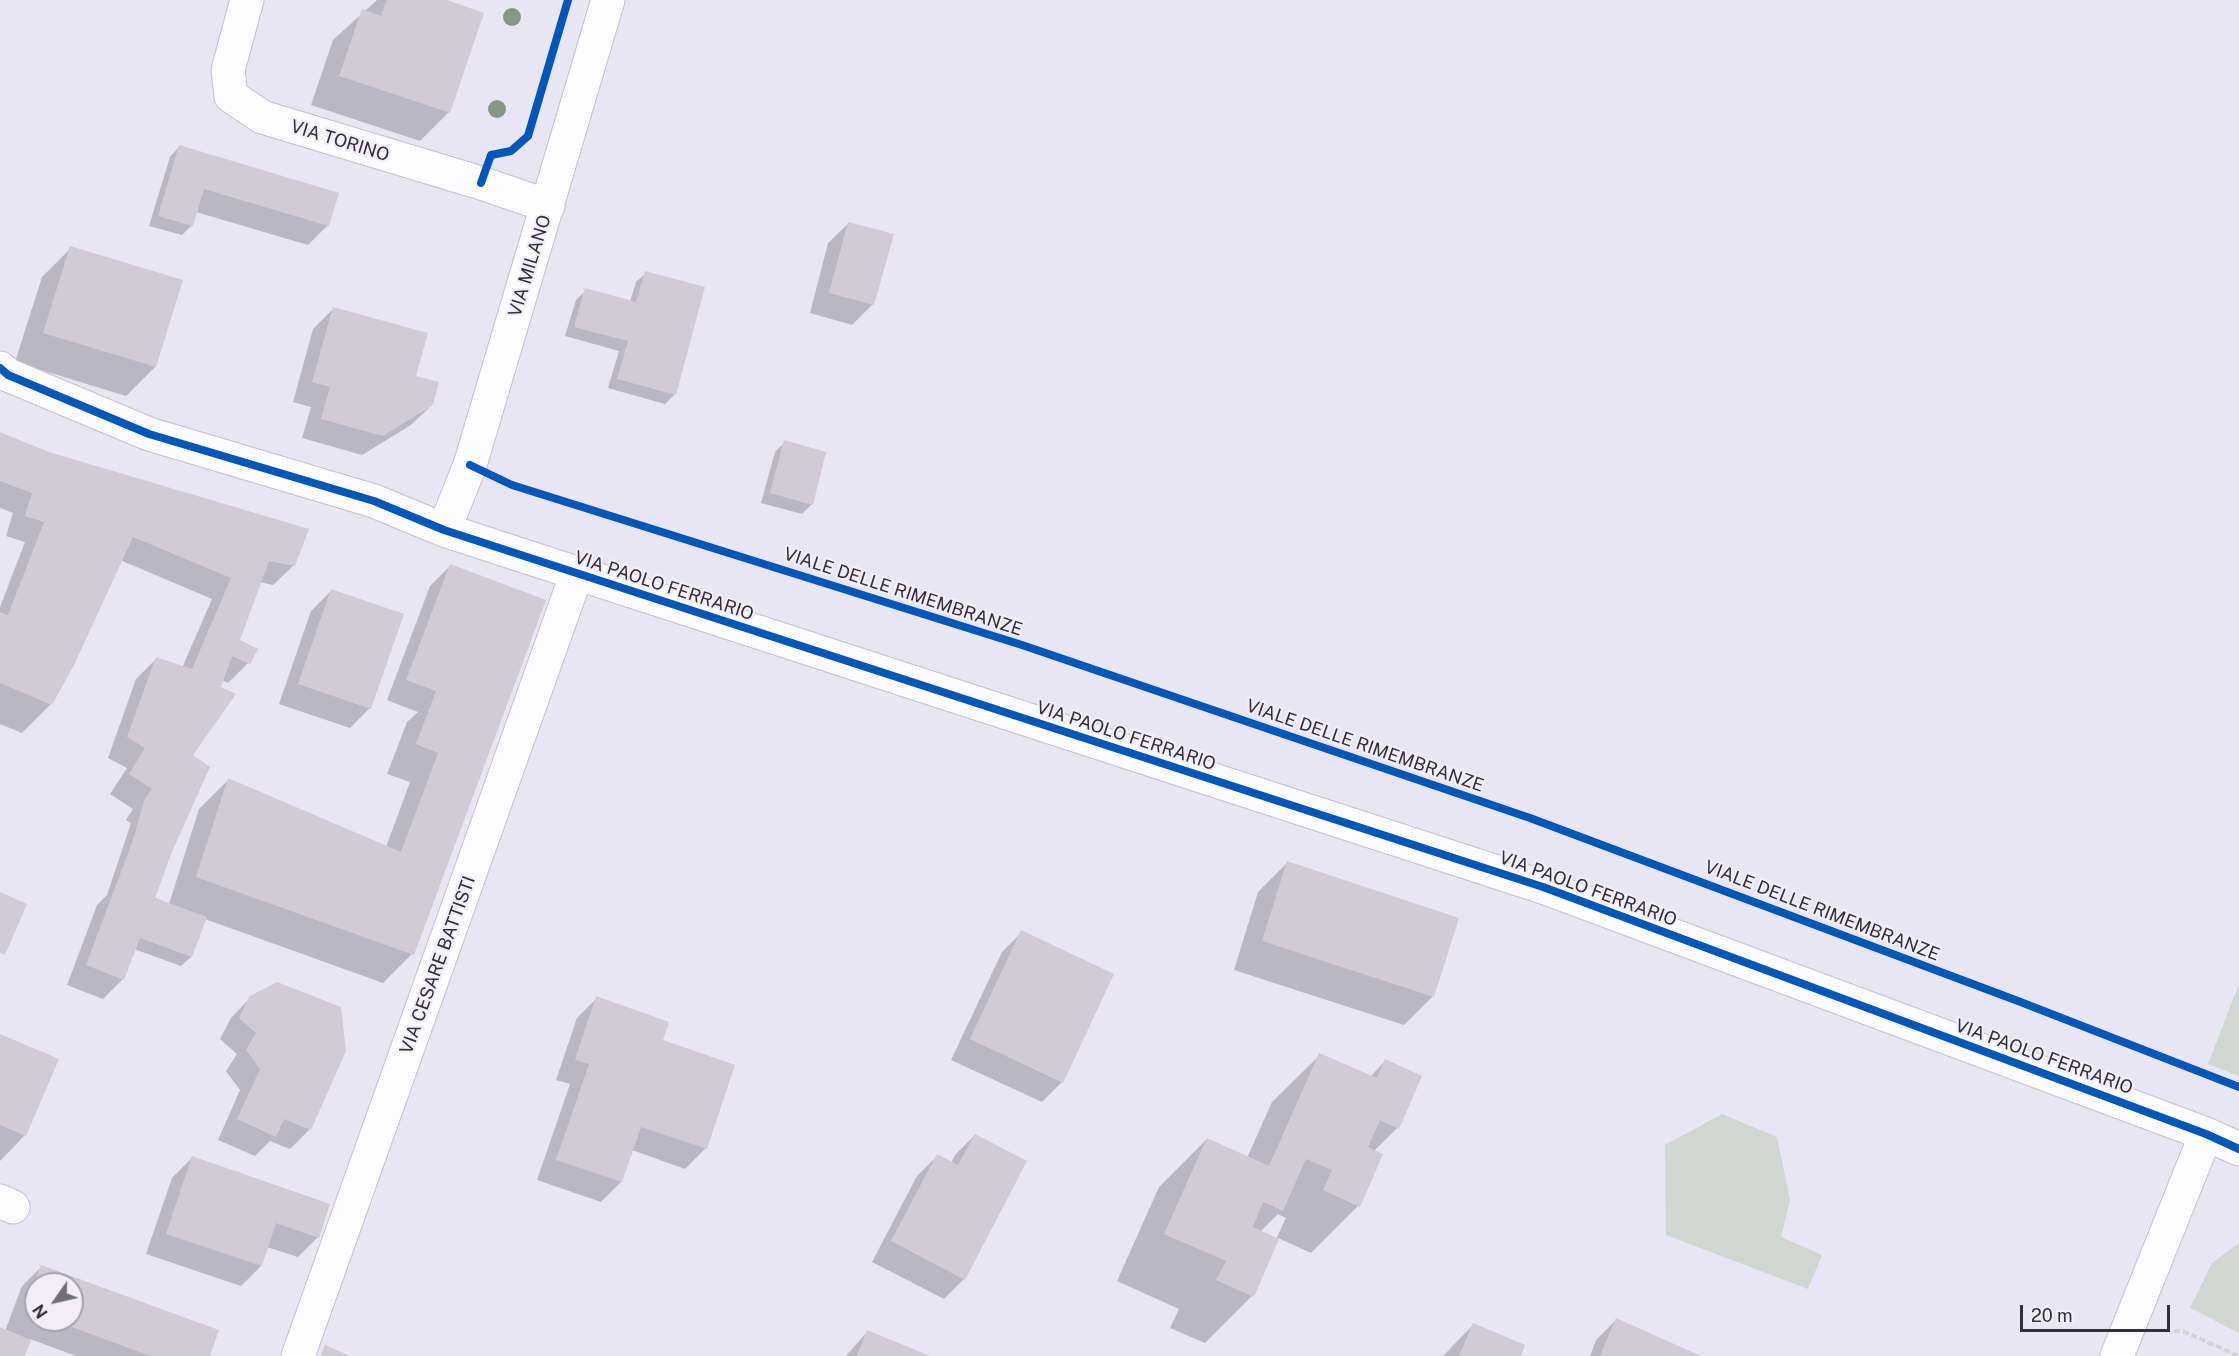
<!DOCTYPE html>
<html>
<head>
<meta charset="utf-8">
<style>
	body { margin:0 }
	#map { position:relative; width:2239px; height:1356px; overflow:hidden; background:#e8e5f5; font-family:"Public Sans",sans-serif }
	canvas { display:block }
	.north { position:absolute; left:24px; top:1272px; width:60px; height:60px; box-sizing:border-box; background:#f1eefa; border:2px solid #a5a2ae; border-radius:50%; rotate:236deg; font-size:16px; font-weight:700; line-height:24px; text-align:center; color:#322f3b }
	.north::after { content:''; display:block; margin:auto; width:21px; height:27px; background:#726f7c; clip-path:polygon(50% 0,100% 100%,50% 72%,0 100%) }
	.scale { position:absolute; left:2020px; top:1305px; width:150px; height:27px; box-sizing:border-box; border:3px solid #322f3b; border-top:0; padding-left:8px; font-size:18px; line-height:21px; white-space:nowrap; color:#322f3b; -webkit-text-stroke:4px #f1eefa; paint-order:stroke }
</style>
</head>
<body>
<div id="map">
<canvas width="2239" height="1356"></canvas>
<div class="north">N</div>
<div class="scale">20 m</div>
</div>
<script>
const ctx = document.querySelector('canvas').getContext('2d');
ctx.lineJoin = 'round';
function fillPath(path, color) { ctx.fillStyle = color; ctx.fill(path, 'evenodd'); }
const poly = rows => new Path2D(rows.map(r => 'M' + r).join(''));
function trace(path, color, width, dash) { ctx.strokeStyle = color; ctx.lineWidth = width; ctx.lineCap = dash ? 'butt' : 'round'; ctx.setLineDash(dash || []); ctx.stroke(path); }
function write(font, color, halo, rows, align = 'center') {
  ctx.font = font + ' "Public Sans",sans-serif'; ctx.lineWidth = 4.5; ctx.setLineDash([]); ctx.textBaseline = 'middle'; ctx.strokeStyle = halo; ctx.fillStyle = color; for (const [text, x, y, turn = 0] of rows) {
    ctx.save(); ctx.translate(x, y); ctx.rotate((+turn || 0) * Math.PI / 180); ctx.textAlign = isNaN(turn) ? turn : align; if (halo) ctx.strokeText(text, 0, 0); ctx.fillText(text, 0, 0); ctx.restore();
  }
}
const green = poly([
	[2239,984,2239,1076,2208,1064],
	[1722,1114,1777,1137,1790,1200,1781,1237,1822,1255,1808,1289,1666,1235,1665,1145],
	[2239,1243,2239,1333,2190,1308,2212,1263]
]);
const shadow = poly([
	[377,0,442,0,449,112,420,141,311,105,333,40],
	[179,147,328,225,308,245,196,212,192,225,182,235,149,226,170,157],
	[849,223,892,235,872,305,852,325,810,313,828,243],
	[71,248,155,367,126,396,15,362,42,277],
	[646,273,675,394,665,404,608,388,619,351,565,336,576,300,586,290,630,302,636,282],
	[333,309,414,377,432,405,411,425,362,455,302,438,311,407,293,402,313,329],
	[0,433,294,565,273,585,259,582,239,641,248,663,228,683,222,680,191,755,169,853,153,897,169,904,199,809,228,780,386,847,410,782,387,774,407,722,418,712,387,700,430,586,450,566,544,601,412,954,383,983,205,919,191,957,181,966,134,949,123,979,103,999,67,985,97,905,107,895,131,823,126,820,133,809,110,794,127,768,108,758,136,679,156,659,182,668,212,599,120,560,51,704,22,733,0,724,0,607,25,542,6,536,13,513,0,508],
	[785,442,812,504,802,514,761,503,775,452],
	[331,591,370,708,350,728,279,704,311,611],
	[1287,863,1433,996,1404,1025,1234,970,1258,892],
	[1022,932,1062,1082,1042,1102,951,1060,1002,952],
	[251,997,345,1051,310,1129,290,1149,270,1141,255,1156,218,1140,240,1090,226,1071,237,1054,220,1039,231,1018],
	[597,998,661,1041,733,1066,705,1149,685,1169,632,1150,621,1182,601,1202,537,1180,570,1084,556,1080,577,1018],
	[0,1036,25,1135,0,1161],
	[1320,1055,1370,1077,1385,1061,1397,1128,1374,1151,1358,1206,1311,1253,1278,1238,1252,1296,1205,1343,1170,1328,1179,1309,1117,1281,1159,1187,1207,1139,1247,1158,1272,1102],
	[1278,1214,1286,1218,1276,1239,1260,1232],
	[975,1135,964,1279,944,1299,872,1262,917,1176,937,1156,951,1163,955,1155],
	[192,1158,318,1237,298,1257,267,1247,261,1266,241,1286,146,1254,172,1178],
	[42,1266,208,1356,76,1356,30,1339,23,1356,0,1356,0,1329,5,1331,22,1286],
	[36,1284,72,1284,72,1320,36,1320],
	[1616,1320,1697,1356,1590,1356,1596,1340],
	[1473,1325,1519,1356,1443,1356],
	[867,1332,927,1356,846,1356]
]);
const building = poly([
	[387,0,447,0,484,13,450,113,339,76,362,9,381,16],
	[179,145,339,193,329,226,204,189,193,226,158,216],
	[848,222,894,234,874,305,829,293],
	[70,246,183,280,156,367,43,333],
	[645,271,705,287,676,395,617,379,628,341,574,327,585,288,636,302],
	[333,307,428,333,416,376,439,382,433,405,383,436,321,419,330,387,312,382],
	[0,432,49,452,309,529,295,566,269,561,240,640,258,649,250,664,232,656,221,687,236,694,193,755,210,767,171,854,155,898,207,917,192,957,140,938,124,980,86,965,133,840,144,800,152,789,129,774,145,748,127,737,156,657,192,669,231,578,133,537,74,665,52,705,0,683,0,612,8,615,44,522,25,516,32,493,0,481],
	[784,440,826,452,813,505,770,493],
	[450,564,546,600,414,955,196,877,228,778,401,852,438,753,416,744,436,691,406,680],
	[331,589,404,614,371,709,298,684],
	[1287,861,1459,918,1434,997,1262,941],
	[0,892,27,904,5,955,0,953],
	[1021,930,1114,974,1063,1083,970,1039],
	[277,982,341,1007,346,1051,311,1130,284,1119,276,1137,237,1119,260,1069,246,1050,256,1033,239,1018,250,996],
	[596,996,669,1022,663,1040,735,1065,707,1149,641,1127,622,1182,556,1160,589,1064,575,1060],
	[0,1034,59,1059,26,1136,0,1125],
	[1319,1053,1377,1078,1385,1059,1422,1076,1399,1129,1380,1120,1368,1147,1383,1154,1360,1207,1323,1190,1332,1170,1306,1159,1283,1211,1263,1202,1253,1227,1279,1239,1254,1297,1216,1280,1226,1261,1164,1234,1207,1138,1269,1166],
	[975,1134,1027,1161,965,1280,891,1241,937,1154,958,1165],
	[192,1156,330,1204,319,1238,276,1223,262,1266,166,1234],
	[41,1265,219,1330,210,1356,150,1356,53,1320,72,1320,72,1284,36,1284,36,1314,25,1310],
	[1616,1318,1701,1356,1600,1356],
	[1473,1323,1525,1345,1521,1356,1459,1356],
	[0,1327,31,1340,25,1356,0,1356],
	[867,1330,930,1356,857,1356],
	[325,1345,350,1356,321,1356]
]);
const path = poly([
	[2174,1331,2185,1332,2239,1356]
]);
const minor = poly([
	[247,0,228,70,231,96,262,117,481,183,548,206],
	[0,368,8,375,149,434,374,501,444,530,1543,887,2206,1134,2239,1149],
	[444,530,470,465,608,0],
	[0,1201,13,1207],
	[298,1356,577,573],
	[2117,1356,2206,1134]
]);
const cycleway = poly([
	[481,183,491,155,511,151,528,136,568,0],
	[0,368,8,375,149,434,374,501,444,530,1543,887,2206,1134,2239,1149],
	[470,465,512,485,1022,645,1530,818,2018,1001,2239,1087]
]);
const trees = [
	[512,17],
	[497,109]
];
const streetNames = [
	["VIA TORINO",340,141,17],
	["VIA MILANO",530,266,-73],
	["VIA PAOLO FERRARIO",664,586,18],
	["VIALE DELLE RIMEMBRANZE",903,592,18],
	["VIA PAOLO FERRARIO",1126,736,18],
	["VIALE DELLE RIMEMBRANZE",1365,746,19],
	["VIA PAOLO FERRARIO",1588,889,20],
	["VIALE DELLE RIMEMBRANZE",1822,911,21],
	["VIA CESARE BATTISTI",438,965,-70],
	["VIA PAOLO FERRARIO",2044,1057,20]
];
fillPath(green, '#cfd7d1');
fillPath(shadow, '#0003');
fillPath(building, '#d1cad7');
trace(minor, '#c4c1ce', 35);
trace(path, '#d4d3d7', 4, [6, 3]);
trace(minor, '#fcfbfe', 33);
trace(cycleway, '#0057b8', 8);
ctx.fillStyle = '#879882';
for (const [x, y] of trees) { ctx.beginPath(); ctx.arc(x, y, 9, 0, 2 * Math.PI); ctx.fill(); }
write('18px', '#322f3b', '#f1eefa', streetNames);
</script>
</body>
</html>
